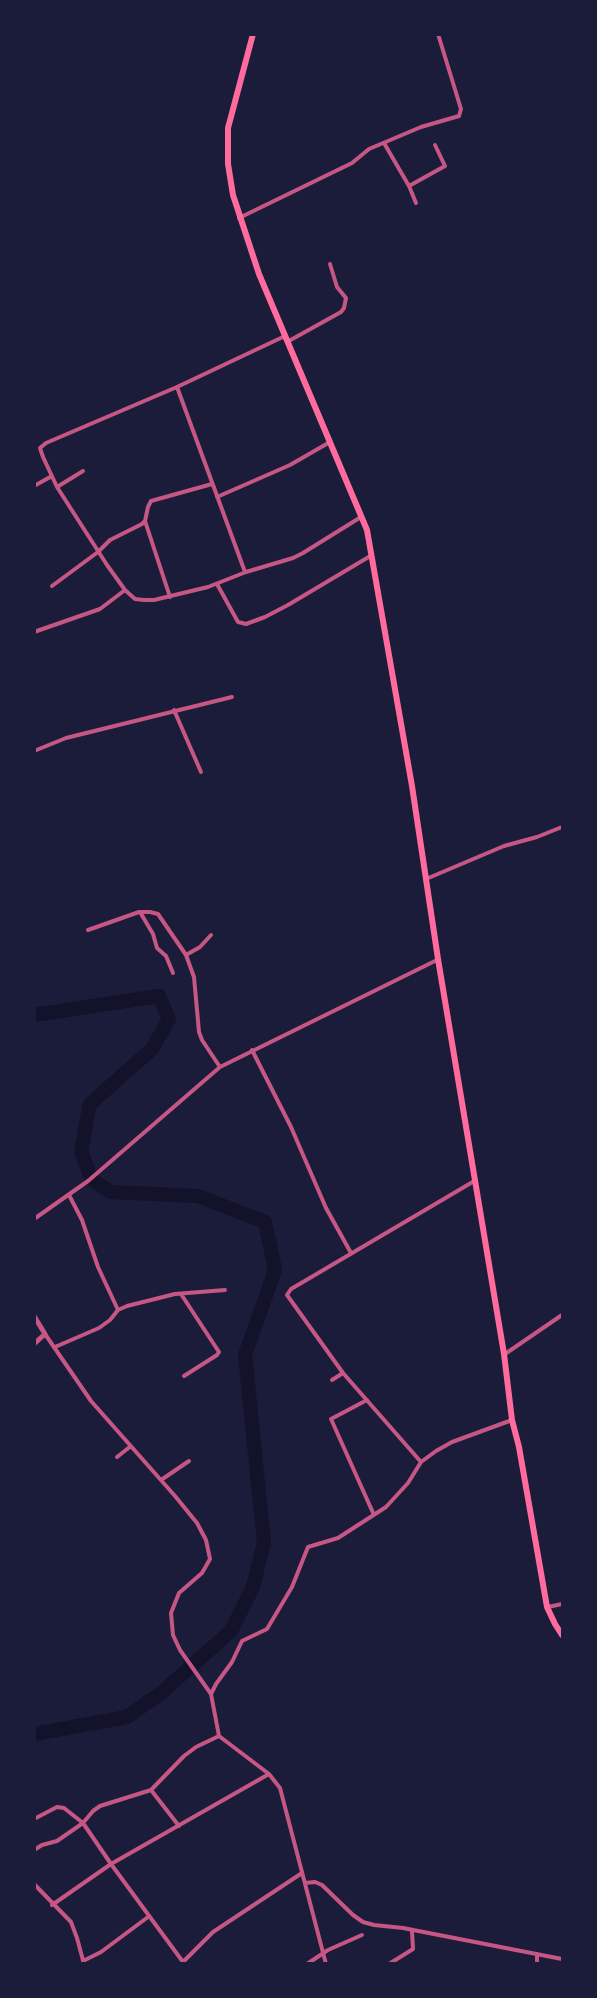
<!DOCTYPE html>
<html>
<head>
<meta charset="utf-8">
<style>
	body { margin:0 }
	#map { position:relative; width:597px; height:1998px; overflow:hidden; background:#1b1b3a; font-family:"DM Sans",sans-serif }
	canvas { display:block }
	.frame { position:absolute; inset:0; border:36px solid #1b1b3a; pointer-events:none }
</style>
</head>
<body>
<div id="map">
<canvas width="597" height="1998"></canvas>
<div class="frame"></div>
</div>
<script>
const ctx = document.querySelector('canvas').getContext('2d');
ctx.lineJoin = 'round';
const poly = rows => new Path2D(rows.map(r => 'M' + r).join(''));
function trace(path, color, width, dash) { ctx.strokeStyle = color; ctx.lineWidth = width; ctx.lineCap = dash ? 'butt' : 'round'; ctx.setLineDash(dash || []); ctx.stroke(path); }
const river = poly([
	[34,1015,159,996,169,1019,152,1049,90,1104,81,1151,92,1180,111,1192,198,1196,265,1222,275,1270,245,1355,264,1542,253,1587,231,1631,161,1693,127,1717,34,1734]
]);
const minor = poly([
	[384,143,409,186,416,203],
	[409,186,445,166,435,145],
	[239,218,352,163,369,149,421,127,459,116,461,109,438,34],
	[285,336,177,387,46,443,40,448,43,457,57,487,107,565,125,590,135,599,144,600,154,600,208,587,246,572,293,558,303,553,361,517],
	[287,342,341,312,344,308,346,298,337,287,330,264],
	[177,387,245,572],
	[34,486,52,476],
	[57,487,83,471],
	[217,497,290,465,330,442],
	[145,521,170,597],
	[217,584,238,622,246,624,265,617,288,605,372,555],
	[52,586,98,552,110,540,142,524,145,521,148,507,151,501,212,484],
	[34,632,100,609,125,590],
	[174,710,201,772],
	[34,751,66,738,232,697],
	[426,879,504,846,537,837,562,827],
	[140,912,153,934,157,948,166,956,173,973],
	[88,930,139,912,150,912,158,914,186,955,194,977,199,1032,202,1040,220,1067],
	[186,955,200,947,211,935],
	[252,1050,291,1127,326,1208,351,1253],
	[69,1195,82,1220,98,1267,118,1310],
	[34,1219,88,1181,220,1067,437,960],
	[181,1294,219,1352,217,1355,184,1376],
	[45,1334,91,1401,175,1496,197,1523,206,1540,210,1559,202,1573,179,1593,171,1613,173,1635,180,1650,211,1694,219,1736,269,1774,280,1788,326,1964],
	[55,1347,99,1328,110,1320,118,1310,127,1306,175,1294,225,1290],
	[505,1354,562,1315],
	[332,1380,343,1373],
	[367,1400,331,1419,374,1515],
	[117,1457,131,1446],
	[421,1462,343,1373,287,1295,291,1289,303,1282,476,1180],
	[161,1480,189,1461],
	[548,1607,562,1604],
	[211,1694,216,1684,232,1662,242,1641,267,1629,292,1587,308,1547,338,1538,386,1507,408,1483,421,1462,436,1451,452,1442,512,1420],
	[151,1790,179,1826],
	[34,1819,57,1807,64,1808,83,1823,111,1864,52,1905],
	[34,1850,42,1845,57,1841,83,1823,93,1811,100,1806,151,1790,184,1756,196,1747,219,1736],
	[305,1883,315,1882,322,1885,353,1915,363,1922,374,1925,403,1928,562,1959],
	[34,1884,71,1922,77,1938,84,1964],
	[537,1954,537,1964],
	[83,1961,101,1952,148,1917],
	[183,1962,111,1864,269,1774],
	[182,1963,213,1932,302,1873],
	[307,1964,328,1950,362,1935],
	[389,1964,413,1949,412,1931]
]);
const tertiary = poly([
	[34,1316,45,1334,34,1344]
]);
const secondary = poly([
	[253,34,228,128,228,164,233,195,259,274,367,530,412,786,438,959,504,1354,512,1420,519,1447,547,1607,555,1624,562,1635]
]);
trace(river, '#12122b', 14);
trace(minor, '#c65784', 4);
trace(tertiary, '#c65784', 5);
trace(secondary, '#ff6b9d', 6);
</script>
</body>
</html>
